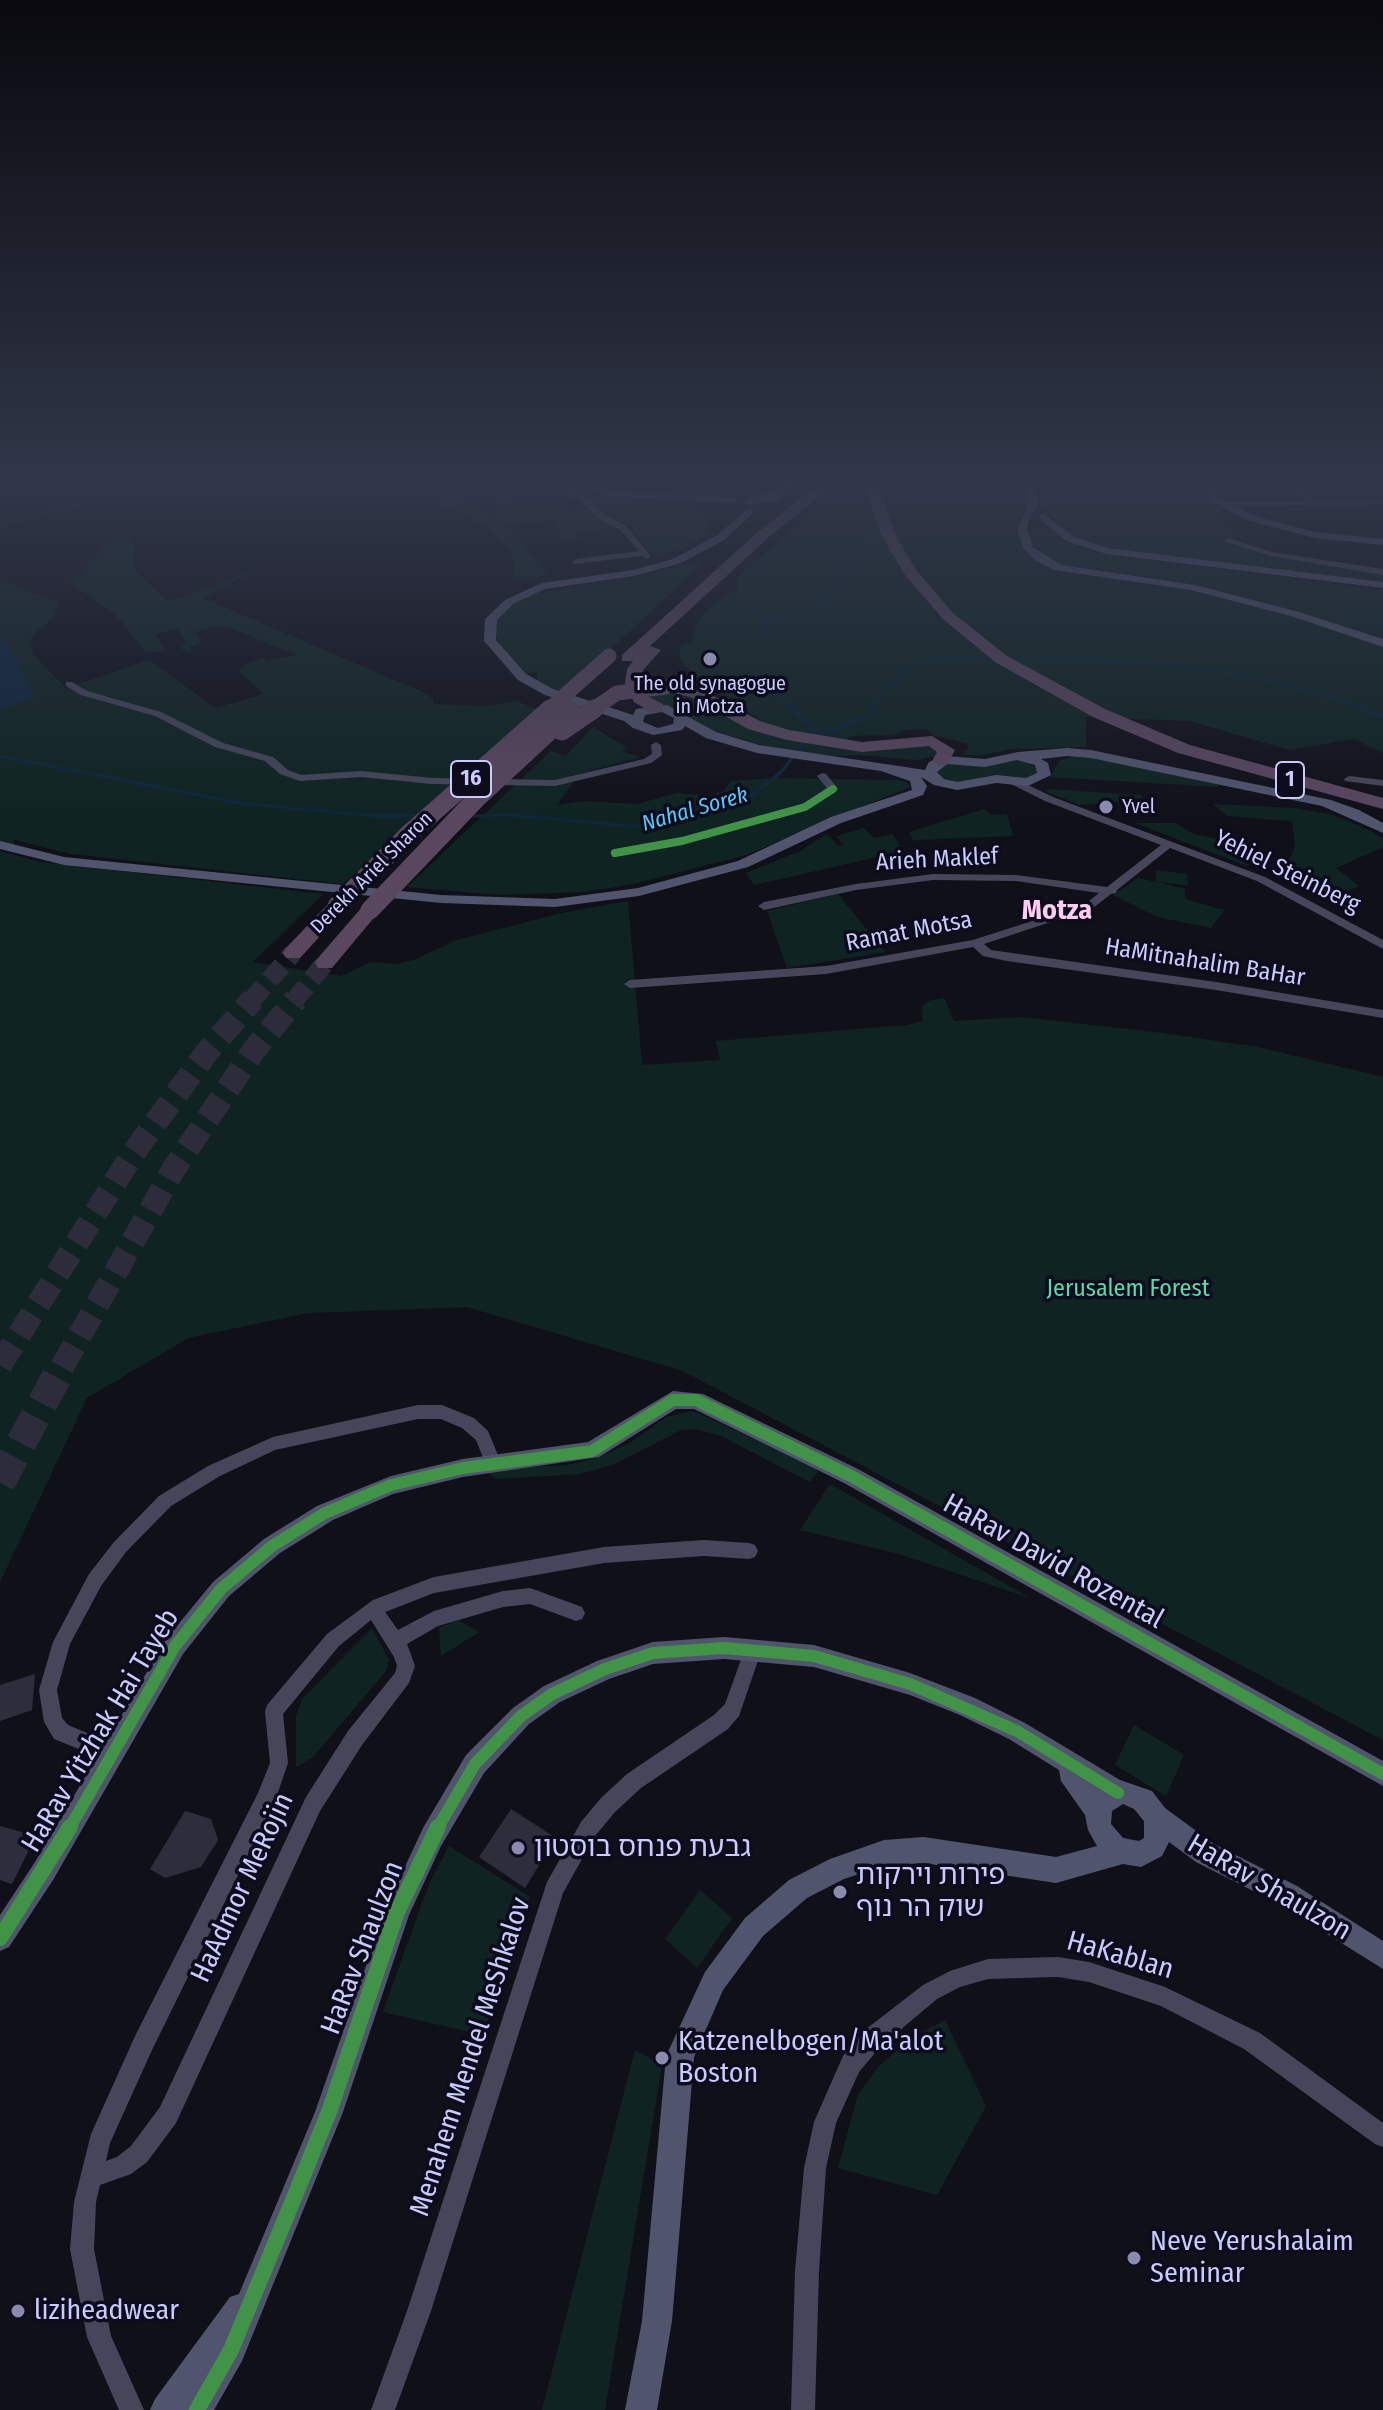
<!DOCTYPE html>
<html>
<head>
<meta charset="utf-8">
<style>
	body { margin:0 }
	canvas { display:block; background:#101019 }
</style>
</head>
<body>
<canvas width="1383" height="2410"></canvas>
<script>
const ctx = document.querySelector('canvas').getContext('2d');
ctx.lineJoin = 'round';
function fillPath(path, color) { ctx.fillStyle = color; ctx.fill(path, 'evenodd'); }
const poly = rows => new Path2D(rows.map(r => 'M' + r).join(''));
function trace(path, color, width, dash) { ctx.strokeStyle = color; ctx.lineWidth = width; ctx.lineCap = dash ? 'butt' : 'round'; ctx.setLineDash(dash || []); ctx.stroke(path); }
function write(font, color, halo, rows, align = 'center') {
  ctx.font = font + ' "Fira Sans Condensed","Noto Sans Hebrew",sans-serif'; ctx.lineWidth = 7; ctx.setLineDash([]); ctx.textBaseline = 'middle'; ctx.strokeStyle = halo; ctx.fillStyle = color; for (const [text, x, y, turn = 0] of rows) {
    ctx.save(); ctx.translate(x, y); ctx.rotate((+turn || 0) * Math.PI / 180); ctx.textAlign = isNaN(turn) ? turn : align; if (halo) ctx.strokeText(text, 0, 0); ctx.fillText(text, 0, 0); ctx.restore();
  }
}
const green = poly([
	[395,480,437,480,489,517,501,512,492,498,506,495,528,510,547,503,568,513,592,509,616,526,579,532,581,539,563,541,554,519,505,525,550,575,513,580,513,554,491,529],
	[657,480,708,480,707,491,701,493,661,492,661,480],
	[848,480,1006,480,1007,512,1011,480,1133,480,1146,496,1203,509,1157,496,1153,487,1205,490,1223,508,1214,509,1223,512,1217,514,1225,519,1219,524,1236,535,1227,539,1232,542,1274,557,1383,574,1383,582,1111,550,1070,535,1037,503,1029,503,1017,527,1026,553,1056,570,1192,590,1292,616,1383,645,1383,753,1353,739,1289,750,1190,721,1086,717,1086,747,1012,749,980,755,967,755,963,753,969,748,967,743,934,736,927,729,903,730,893,735,850,736,844,743,771,727,698,680,682,662,679,650,682,644,692,643,696,624,711,606,738,588,737,577,793,529,804,523,826,495],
	[1288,480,1383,480,1383,487,1345,486,1350,500,1322,499,1292,487],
	[565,485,592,493,632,496,640,508,669,505,693,509,706,518,708,532,680,549,654,556,630,526,559,488],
	[1042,525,1079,547,1108,555,1383,590,1383,639,1315,617,1202,587,1063,567,1048,560,1030,545,1027,535,1030,527],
	[124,533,134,545,135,571,169,602,262,567,203,598,425,693,433,699,433,704,488,706,517,701,542,712,343,884,71,854,12,839,17,848,0,843,0,581,59,602,54,617,33,635,30,643,34,655,66,688,150,660,215,708,264,694,238,670,245,664,266,657,265,661,297,655,228,627,214,626,196,632,202,639,198,645,190,647,192,653,179,648,186,644,177,629,155,634,166,651,146,652,113,612,70,583,108,543],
	[689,563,701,565,562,694,537,682,537,672,525,674,504,653,495,633,498,619,507,608,532,593,646,575],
	[650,690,688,694,777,736,814,744,866,751,929,745,939,752,937,756,916,760,862,755,822,756,773,748,711,730,693,721,683,710,658,704,646,695],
	[593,727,626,747,623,752,640,757,579,774,557,805,586,801,637,804,677,793,709,796,724,791,730,781,774,778,896,780,906,782,910,787,746,855,633,884,585,892,499,895,407,887,551,751,566,756],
	[1076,756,1085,756,1219,783,1218,787,1050,777,1060,760],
	[1023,759,1041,770,1032,779,987,776,960,783,947,782,937,775,937,768,947,764,988,766],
	[1051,789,1141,795,1143,799,1080,805,1044,791],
	[1213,804,1294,808,1334,815,1373,832,1383,839,1383,847,1336,868,1359,886,1344,892,1287,865,1295,847,1292,821,1227,816],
	[984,809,991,815,1007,814,1013,836,913,840,909,832],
	[1135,823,1176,823,1193,834,1244,844,1242,853,1255,857,1247,866],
	[864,828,874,838,892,834,904,851,754,885,746,873,800,851,827,834,838,846,844,845,836,836],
	[0,851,40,862,323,894,253,962,341,976,371,962,396,964,414,960,457,940,562,913,628,901,642,1065,720,1060,716,1041,907,1025,923,1021,922,1007,928,1001,944,998,954,1021,1021,1017,1162,1033,1258,1047,1383,1077,1383,1740,683,1371,467,1307,308,1313,188,1338,87,1398,0,1582],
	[1156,870,1187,874,1188,885,1157,882,1185,889,1185,899,1224,910,1211,928,1157,917,1113,895,1138,878,1156,882],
	[838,894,885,952,787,968,767,911],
	[693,1411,820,1469,810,1482,721,1436,696,1429,681,1430,612,1465,580,1474,496,1479,484,1469,568,1465,599,1457,630,1443,666,1417],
	[830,1484,1030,1598,899,1554,800,1530],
	[458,1620,479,1632,441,1656,439,1628],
	[372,1628,389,1660,386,1671,313,1757,296,1767,296,1717,302,1699],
	[1134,1725,1184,1755,1166,1796,1115,1765],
	[449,1846,530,1897,483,2035,383,2012,429,1884],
	[700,1890,732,1918,697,1968,665,1939],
	[945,2020,986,2106,937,2195,838,2168,858,2094,879,2066,911,2038],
	[635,2050,662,2065,605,2410,542,2410]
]);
const water = poly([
	[0,639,7,641,11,653,21,664,17,667,35,691,30,694,33,698,0,710]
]);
const streamFar1 = poly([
	[884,510,898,480],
	[0,526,168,480],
	[767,633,764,617,811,608,835,598,840,578,859,553,870,547,879,522],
	[1008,658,1137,662,1221,671,1322,694,1369,711],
	[767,688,795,711],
	[873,711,879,696,904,671,918,663,940,658,992,657]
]);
const stream = poly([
	[793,709,815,732],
	[1363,709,1383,716],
	[812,736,871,716,874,709],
	[0,756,239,803,375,816,421,816],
	[470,816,509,815,654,828,719,811,747,799,781,772,805,742]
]);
const building = poly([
	[35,1674,32,1710,0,1721,0,1685],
	[511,1809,556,1838,525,1888,479,1857],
	[185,1811,211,1819,218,1840,201,1867,165,1878,150,1869],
	[0,1826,36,1836,12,1884,0,1880]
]);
const highwayTunnelFar2 = poly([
	[251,1001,293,953],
	[294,1001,325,963]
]);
const highwayTunnelFar1 = poly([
	[0,1365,132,1155,207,1052,253,999],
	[62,1367,175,1167,254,1050,296,999]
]);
const highwayTunnel = poly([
	[0,1483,63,1365]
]);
const street = poly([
	[485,480,495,480,513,488,551,481,589,499,607,516,626,526,651,556,647,559,642,556,573,564,572,562,576,559,639,551,620,530,601,520,583,503,547,485,512,492,485,480],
	[770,480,780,480,755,489,716,491,712,499,705,497,710,487,754,485,770,480],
	[1279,480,1287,480,1295,488,1317,500,1383,500,1383,504,1223,506,1219,504,1223,502,1308,501,1289,492,1279,480],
	[1229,538,1272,552,1383,569,1383,575,1271,556,1226,542,1225,540,1229,538],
	[66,682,72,682,87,691,161,712,223,743,273,757,288,770,301,775,361,771,432,778,555,780,644,759,652,754,651,745,656,742,661,745,662,755,651,763,555,786,432,784,361,777,300,781,280,774,265,761,215,747,155,716,81,695,66,686,66,682],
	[822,773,826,774,838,789,809,809,682,844,615,856,610,853,615,850,681,838,801,805,827,788,817,776,822,773],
	[1349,776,1383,780,1383,786,1345,781,1344,779,1349,776],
	[1013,778,1053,797,1265,877,1383,940,1383,949,1257,881,1170,848,1117,890,1116,893,1111,894,1093,908,984,944,991,950,1216,982,1383,1010,1383,1018,1216,990,1007,961,983,956,973,947,826,974,630,988,624,984,630,980,826,966,973,940,1085,904,1099,893,1016,881,933,880,856,890,764,910,758,906,764,902,856,884,933,874,1016,875,1107,887,1161,845,1045,801,1009,783,1008,781,1013,778],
	[418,1405,442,1405,474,1418,488,1431,502,1465,500,1470,494,1472,488,1470,476,1440,462,1428,441,1419,418,1419,275,1450,220,1476,171,1506,126,1552,101,1586,70,1644,57,1690,62,1718,68,1725,118,1746,120,1753,118,1760,111,1762,54,1739,44,1722,39,1690,53,1642,89,1574,114,1542,159,1496,208,1466,273,1437,418,1405],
	[704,1540,749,1543,755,1545,758,1551,755,1557,749,1559,704,1556,604,1563,434,1593,385,1612,398,1630,434,1611,503,1591,530,1588,582,1607,585,1613,582,1619,576,1621,530,1604,503,1607,438,1626,407,1644,415,1666,409,1683,362,1745,320,1811,176,2123,147,2162,131,2174,100,2185,96,2202,94,2249,111,2336,144,2410,119,2410,87,2337,70,2249,74,2202,91,2134,136,2034,258,1793,270,1763,265,1711,267,1705,327,1634,373,1600,434,1577,604,1547,704,1540],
	[371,1620,394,1657,397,1666,395,1673,348,1731,306,1797,160,2107,131,2146,117,2157,106,2161,110,2143,152,2050,276,1798,288,1763,283,1714,339,1646,371,1620],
	[753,1640,759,1643,762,1649,739,1716,728,1729,641,1788,615,1812,595,1836,563,1893,431,2311,395,2410,371,2410,407,2311,547,1882,581,1822,601,1798,627,1774,714,1715,725,1704,747,1643,753,1640],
	[1058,1957,1089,1962,1165,1987,1260,2033,1383,2123,1383,2147,1375,2144,1244,2049,1161,2006,1089,1982,1058,1977,988,1979,960,1987,937,1999,881,2046,859,2072,836,2123,826,2168,819,2271,815,2410,791,2410,795,2271,804,2168,814,2122,843,2056,865,2030,923,1985,950,1971,988,1959,1058,1957]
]);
const secondary = poly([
	[553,480,568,480,608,490,733,497,738,500,733,503,608,496,553,480],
	[1024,480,1034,480,1038,506,1030,516,1027,530,1033,547,1061,565,1195,585,1299,612,1383,639,1383,647,1291,616,1191,590,1054,570,1035,560,1023,548,1017,530,1028,506,1024,480],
	[1198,480,1208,480,1222,499,1255,516,1315,532,1383,539,1383,545,1315,538,1247,520,1214,503,1198,480],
	[749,508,753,509,753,513,724,540,681,563,634,576,545,589,513,604,497,620,496,640,526,674,553,689,633,715,636,709,667,705,716,732,759,745,925,770,929,762,945,756,985,759,1018,752,1067,748,1091,750,1331,800,1359,810,1383,823,1383,833,1322,806,1091,758,1067,756,1041,759,1048,763,1051,775,1028,786,996,783,957,790,934,785,921,777,927,786,923,795,841,823,748,867,639,896,555,907,441,903,64,865,0,849,0,841,64,857,441,895,555,899,638,888,738,861,831,817,912,790,910,781,881,771,757,753,706,738,685,726,682,730,653,735,633,728,624,721,545,695,518,680,484,641,485,619,505,600,542,583,633,570,673,559,716,536,749,508],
	[662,712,674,718,673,724,658,728,643,722,645,715,662,712],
	[1017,760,1035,765,1037,773,1026,778,996,775,957,782,944,779,937,772,947,764,985,767,1017,760],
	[1044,514,1074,537,1108,548,1383,582,1383,588,1106,554,1066,541,1040,519,1040,515,1044,514],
	[673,1391,703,1394,858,1469,1383,1761,1383,1786,844,1483,694,1409,676,1409,599,1457,463,1477,393,1494,333,1520,280,1553,229,1596,183,1654,53,1880,9,1947,0,1951,0,1915,35,1862,167,1638,213,1582,264,1539,317,1506,391,1476,463,1459,588,1442,673,1391],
	[724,1637,814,1645,910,1673,975,1698,1025,1723,1120,1780,1152,1791,1165,1808,1214,1844,1297,1886,1383,1941,1383,1969,1279,1904,1196,1862,1169,1842,1162,1856,1141,1867,1123,1864,1056,1883,924,1863,884,1866,844,1879,807,1898,763,1936,723,1990,694,2057,672,2321,657,2410,625,2410,642,2321,666,2056,705,1972,745,1918,789,1880,830,1859,884,1840,924,1837,1056,1857,1097,1846,1088,1830,1085,1815,1061,1781,1059,1770,1009,1739,960,1715,910,1695,814,1667,724,1659,653,1664,609,1679,560,1702,529,1724,484,1773,441,1846,409,1915,343,2112,242,2361,214,2410,150,2410,155,2399,230,2297,239,2294,315,2112,388,1903,423,1828,466,1755,513,1708,544,1686,597,1661,653,1642,724,1637],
	[1123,1804,1134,1809,1144,1821,1144,1838,1139,1841,1123,1838,1111,1824,1112,1811,1123,1804]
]);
const highway = poly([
	[790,480,805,480,775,501,749,505,742,501,766,494,790,480],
	[825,480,840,480,769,537,650,646,661,650,643,670,641,683,647,696,663,704,663,712,651,712,634,702,625,683,627,669,633,661,622,661,622,655,759,531,825,480],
	[863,480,876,480,895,534,916,570,953,613,1007,656,1105,709,1190,745,1383,798,1383,809,1178,753,1093,717,995,662,943,619,905,575,881,534,863,480],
	[666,682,702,690,760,721,789,730,862,742,932,736,955,750,947,765,941,766,932,761,937,752,929,746,862,752,787,740,748,729,691,697,660,690,658,687,666,682],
	[337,900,344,902,347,906,344,910,300,958,286,958,283,953,286,948,330,902,337,900],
	[370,904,380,910,377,914,332,968,318,968,315,963,318,958,363,906,370,904]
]);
const highwayBridgeFar1 = poly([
	[547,711,609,656],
	[591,711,617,693,666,687]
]);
const highwayBridge = poly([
	[562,731,594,709],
	[337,906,410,833,550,709],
	[370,910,478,797,571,711]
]);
const cyclewayFar2 = poly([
	[615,853,682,841,805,807,833,789]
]);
const cyclewayFar1 = poly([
	[69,1829,175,1646,221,1589,272,1546,325,1513,391,1485,463,1468,592,1451,673,1400,696,1400,851,1476,1383,1774],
	[437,1829,475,1764,521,1716,552,1694,605,1669,653,1653,724,1648,814,1656,910,1684,1017,1731,1118,1793]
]);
const cycleway = poly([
	[0,1938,70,1827],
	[197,2410,231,2350,289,2210,329,2112,397,1912,438,1827]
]);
const markers = [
	[710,659,8,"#898aad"],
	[1106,807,8,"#898aad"],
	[518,1848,8,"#898aad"],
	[840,1892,8,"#898aad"],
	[662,2058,8,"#898aad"],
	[1134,2258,8,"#898aad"],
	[18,2311,8,"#898aad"]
];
const farPoinames = [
	["The old synagogue",710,684],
	["in Motza",710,707],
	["Yvel",1122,807,"left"]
];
const farStreetnames = [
	["Derekh Ariel Sharon",372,873,-45]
];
const shields = [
	[471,779,40],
	[1290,780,28]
];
const shieldNames = [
	["16",471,779],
	["1",1290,780]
];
const farWaternames = [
	["Nahal Sorek",695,810,-16]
];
const streetNames = [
	["Arieh Maklef",937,860,-3],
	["Yehiel Steinberg",1287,872,26],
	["Ramat Motsa",909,932,-11],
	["HaMitnahalim BaHar",1205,963,9]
];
const parkNames = [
	["Jerusalem Forest",1128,1289]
];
const quarterNames = [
	["Motza",1057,911]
];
const nearStreetnames = [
	["HaRav David Rozental",1053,1562,29],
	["HaRav Yitzhak Hai Tayeb",101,1731,-59],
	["HaAdmor MeRojin",243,1888,-65],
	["HaRav Shaulzon",1269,1888,30],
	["HaRav Shaulzon",363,1948,-69],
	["HaKablan",1120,1956,16],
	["Menahem Mendel MeShkalov",471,2057,-72]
];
const nearPoinames = [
	["גבעת פנחס בוסטון",534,1848],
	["פירות וירקות",856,1876],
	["שוק הר נוף",856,1908],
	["Katzenelbogen/Ma'alot",678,2042],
	["Boston",678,2074],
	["Neve Yerushalaim",1150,2242],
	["Seminar",1150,2274],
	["liziheadwear",34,2311]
];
fillPath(green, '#0f2422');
fillPath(water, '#0d263c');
trace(streamFar1, '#0d263c', 2);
trace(stream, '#0d263c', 3);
fillPath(building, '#2d2e3c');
trace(highwayTunnelFar2, '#2c2c3b', 19, [19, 9]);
trace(highwayTunnelFar1, '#2c2c3b', 24, [24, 12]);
trace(highwayTunnel, '#2c2c3b', 30, [30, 15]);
fillPath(street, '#45465a');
fillPath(secondary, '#51546d');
fillPath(highway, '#58475f');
trace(highwayBridgeFar1, '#58475f', 15);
trace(highwayBridge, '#58475f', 19);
trace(cyclewayFar2, '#419447', 8);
trace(cyclewayFar1, '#419447', 12);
trace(cycleway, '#419447', 16);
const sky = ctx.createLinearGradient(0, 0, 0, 817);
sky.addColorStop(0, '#09090e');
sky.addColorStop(0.59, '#313749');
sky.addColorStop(1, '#31374900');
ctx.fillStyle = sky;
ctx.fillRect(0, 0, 1383, 817);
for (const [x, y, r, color] of markers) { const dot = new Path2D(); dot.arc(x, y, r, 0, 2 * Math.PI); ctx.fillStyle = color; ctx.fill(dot); trace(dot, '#0d0c1d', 3); }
write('20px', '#cacbfd', '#0d0c1d', farPoinames);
write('20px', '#cacbfd', '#0d0c1d', farStreetnames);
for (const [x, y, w] of shields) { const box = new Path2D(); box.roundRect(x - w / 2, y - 18, w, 36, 6); ctx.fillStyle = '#0d0c1d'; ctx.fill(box); trace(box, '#cacbfd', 2); }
write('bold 22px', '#cacbfd', null, shieldNames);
write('italic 22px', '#5bc7fa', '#0d0c1d', farWaternames);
write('24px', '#cacbfd', '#0d0c1d', streetNames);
write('24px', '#59daa8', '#0d0c1d', parkNames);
write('bold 28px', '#feccf2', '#0d0c1d', quarterNames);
write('28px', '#cacbfd', '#0d0c1d', nearStreetnames);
write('28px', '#cacbfd', '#0d0c1d', nearPoinames, 'left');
</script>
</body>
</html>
